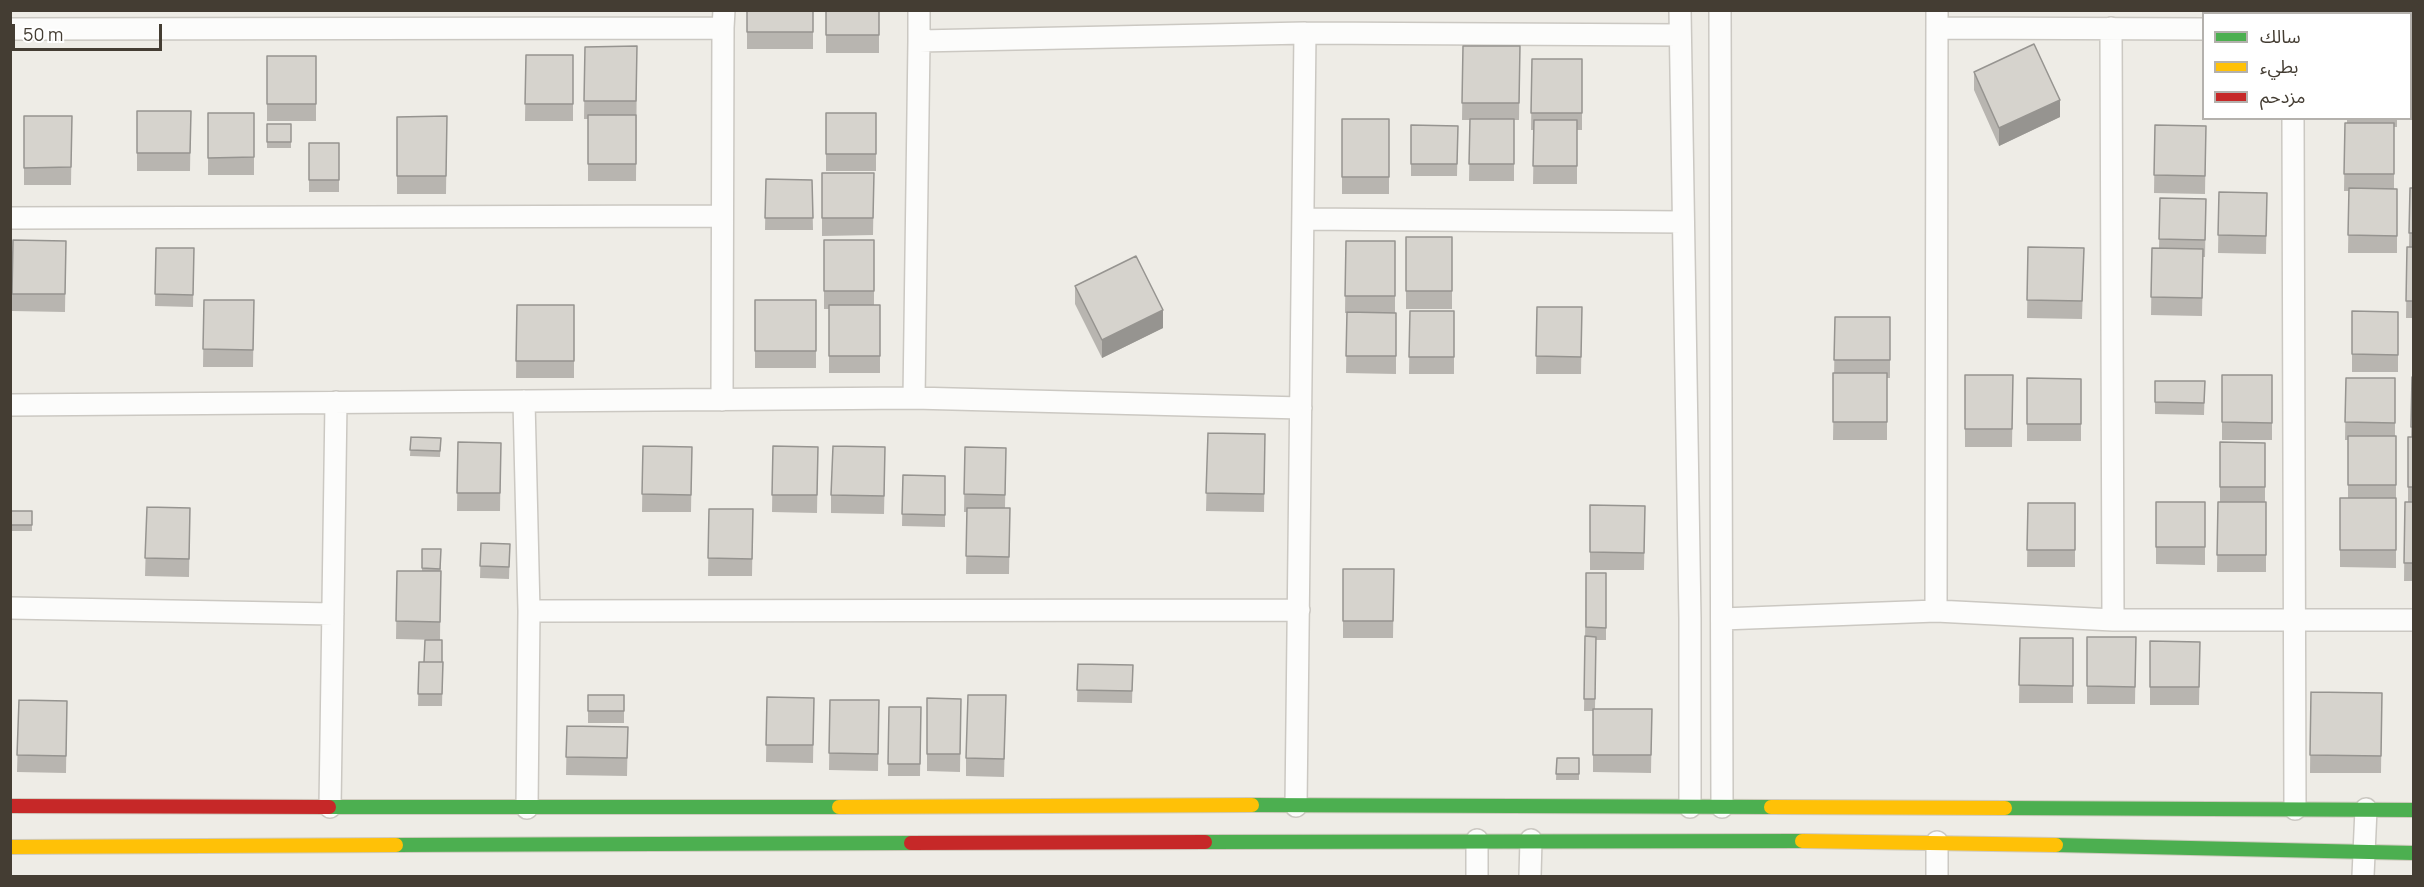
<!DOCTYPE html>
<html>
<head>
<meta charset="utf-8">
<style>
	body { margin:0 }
	#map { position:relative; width:2424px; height:887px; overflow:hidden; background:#eeece6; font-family:Manrope,"Noto Sans Arabic",sans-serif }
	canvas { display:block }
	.frame { position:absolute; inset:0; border:12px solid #443d33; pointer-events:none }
	.legend { position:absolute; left:2202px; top:12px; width:210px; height:108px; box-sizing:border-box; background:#fff; border:2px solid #b4b1ad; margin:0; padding:8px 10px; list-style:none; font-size:18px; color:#443d33 }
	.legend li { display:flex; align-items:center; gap:12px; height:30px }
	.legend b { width:30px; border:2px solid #b4b1ad }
	.scale { position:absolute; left:12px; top:24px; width:150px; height:27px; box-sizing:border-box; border:3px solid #443d33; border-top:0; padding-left:8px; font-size:18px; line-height:21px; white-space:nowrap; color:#443d33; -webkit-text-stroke:4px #fff; paint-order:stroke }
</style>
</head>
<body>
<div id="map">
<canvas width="2424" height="887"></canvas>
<div class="frame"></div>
<ul class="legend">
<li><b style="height:8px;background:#4caf50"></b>سالك</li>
<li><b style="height:8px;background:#ffc107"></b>بطيء</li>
<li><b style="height:8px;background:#c62828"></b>مزدحم</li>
</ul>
<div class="scale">50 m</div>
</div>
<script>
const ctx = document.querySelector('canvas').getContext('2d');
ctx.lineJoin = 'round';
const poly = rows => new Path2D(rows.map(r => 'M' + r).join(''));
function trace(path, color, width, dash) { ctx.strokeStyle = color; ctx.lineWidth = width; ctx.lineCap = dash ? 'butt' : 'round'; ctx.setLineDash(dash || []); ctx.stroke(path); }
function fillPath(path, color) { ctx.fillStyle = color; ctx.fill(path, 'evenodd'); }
const street = poly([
	[1680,10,1690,619,1690,807],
	[1720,10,1722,807],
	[1937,28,2204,29],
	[2111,28,2113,620],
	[10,29,723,28,724,10],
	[2410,36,2414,36],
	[919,41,919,10],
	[2293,118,2295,809],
	[10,218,722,216],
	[1303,219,1683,222],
	[914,398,1301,408],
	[722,400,723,28],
	[524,401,529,611],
	[10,405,914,398,919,41,1305,33,1680,35],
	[10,608,333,614],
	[1936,611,1937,10],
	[1722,619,1936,611,2113,620,2414,620],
	[1296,806,1305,33],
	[330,807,336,402],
	[527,808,529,611,1299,610],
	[1477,840,1477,876],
	[1530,876,1531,840],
	[1937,876,1937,842],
	[2363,876,2366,809]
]);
const fast = poly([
	[1252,805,1771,807],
	[329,807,839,807],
	[2005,808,2414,810],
	[1205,842,1802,841],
	[396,845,911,843],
	[2056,845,2414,853]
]);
const slow = poly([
	[839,807,1252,805],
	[1771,807,2005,808],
	[1802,841,2056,845],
	[10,847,396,845]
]);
const jam = poly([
	[10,806,329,807],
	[911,843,1205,842]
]);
const wall = poly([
	[747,10,813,10,813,49,747,49],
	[826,10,879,10,879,53,826,53],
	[637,46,636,181,588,181,588,119,584,119,585,47],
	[1463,46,1520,46,1519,120,1514,120,1514,181,1469,181,1470,120,1462,120],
	[526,55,573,55,573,121,525,121],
	[267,56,316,56,316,121,267,121],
	[1532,59,1582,59,1582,130,1577,130,1577,184,1533,184,1534,130,1531,130],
	[1974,72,2060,117,1999,146,1974,90],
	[137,111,191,111,190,171,137,171],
	[208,113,254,113,254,175,208,175],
	[826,113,876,113,876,171,826,171],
	[24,116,72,116,71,185,24,185],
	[447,116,446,194,397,194,397,117],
	[2347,118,2397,118,2397,127,2394,127,2394,189,2397,189,2397,253,2348,253,2349,191,2344,191,2345,123,2347,123],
	[1342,119,1389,119,1389,194,1342,194],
	[267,124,291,124,291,148,267,148],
	[1411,125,1458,126,1457,176,1411,176],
	[2155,125,2206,126,2205,194,2154,193],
	[309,143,339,143,339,192,309,192],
	[822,173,874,173,873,235,822,236],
	[766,179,812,180,813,230,765,230],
	[2410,188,2414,188,2414,318,2406,318,2407,247,2409,247],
	[2219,192,2267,193,2266,254,2218,253],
	[2160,198,2206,199,2205,257,2203,257,2202,316,2151,315,2152,248,2159,248],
	[1406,237,1452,237,1452,309,1406,309],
	[824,240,874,240,874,305,880,305,880,373,829,373,829,309,824,309],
	[66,241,65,312,12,311,12,294],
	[1346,241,1395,241,1395,313,1396,313,1396,374,1346,373,1347,313,1345,313],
	[2028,247,2084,248,2082,319,2027,318],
	[156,248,194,248,193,307,155,306],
	[1075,286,1163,328,1102,358,1075,304],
	[204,300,254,300,253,367,203,367],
	[755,300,816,300,816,368,755,368],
	[517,305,574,305,574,378,516,378],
	[1537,307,1582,307,1581,374,1536,374],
	[1410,311,1454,311,1454,374,1409,374],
	[2352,311,2398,312,2398,372,2352,372],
	[1835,317,1890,317,1890,378,1887,378,1887,440,1833,440],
	[1965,375,2013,375,2012,447,1965,447],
	[2222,375,2272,375,2272,440,2222,440],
	[2412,377,2414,377,2414,581,2404,581,2405,502,2408,502,2408,437,2411,437],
	[2027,378,2081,379,2081,441,2027,441],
	[2346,378,2395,378,2395,436,2396,436,2396,568,2340,567,2340,498,2348,498,2348,440,2345,440],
	[2155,381,2205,381,2204,415,2155,414],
	[1208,433,1265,434,1264,512,1206,511],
	[411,437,441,438,440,457,410,456],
	[458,442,501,443,500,511,457,511],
	[2220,442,2265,443,2265,502,2266,502,2266,572,2217,572,2218,502,2220,502],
	[643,446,692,447,691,512,642,512],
	[773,446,818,447,817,513,772,512],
	[965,447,1006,448,1005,508,1010,508,1009,574,966,574,967,512,964,512],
	[885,465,884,514,831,513,831,495],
	[903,475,945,476,945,527,902,526],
	[2156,502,2205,502,2205,565,2156,564],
	[2028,503,2075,503,2075,567,2027,567],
	[1590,505,1645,506,1644,570,1590,570],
	[147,507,190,508,189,577,145,576],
	[709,509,753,509,752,576,708,576],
	[10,511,32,511,32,531,10,531],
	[481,543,510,544,509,579,480,578],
	[422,549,441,549,440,640,396,639,397,571,422,571],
	[1343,569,1394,569,1393,638,1343,638],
	[1586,573,1606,573,1606,640,1596,640,1595,709,1652,709,1651,773,1593,772,1593,711,1584,711],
	[2087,637,2136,637,2135,704,2087,704],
	[2020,638,2073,638,2073,703,2019,703],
	[2150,641,2200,642,2199,705,2150,705],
	[419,662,443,662,442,706,418,706],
	[1078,664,1133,665,1132,703,1077,702],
	[2311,692,2382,693,2381,773,2310,773],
	[588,695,624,695,624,723,588,723],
	[1006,695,1004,777,966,776,966,758],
	[767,697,814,698,813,763,766,762],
	[927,698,961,699,960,772,927,771],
	[19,700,67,701,66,773,17,772],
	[830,700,879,700,878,771,829,770],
	[889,707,921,707,920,776,888,776],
	[567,726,628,727,627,776,566,775],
	[1557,758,1579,758,1579,780,1556,780]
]);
const shadedWall = poly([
	[2060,100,2060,117,1999,146,1999,128],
	[1163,310,1163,328,1102,358,1102,340]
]);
const building = poly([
	[747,10,813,10,813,32,747,32,747,10],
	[826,10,879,10,879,35,826,35,826,10],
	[2034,44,2060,100,1999,128,1974,72,2034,44],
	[637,46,636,101,584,101,585,47,637,46],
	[1463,46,1520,46,1519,103,1462,103,1463,46],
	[526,55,573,55,573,104,525,104,526,55],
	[267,56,316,56,316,104,267,104,267,56],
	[1532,59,1582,59,1582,113,1531,113,1532,59],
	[137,111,191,111,190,153,137,153,137,111],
	[208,113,254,113,254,157,208,158,208,113],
	[826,113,876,113,876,154,826,154,826,113],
	[588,115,636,115,636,164,588,164,588,115],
	[24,116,72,116,71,167,24,168,24,116],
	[447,116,446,176,397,176,397,117,447,116],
	[1342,119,1389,119,1389,177,1342,177,1342,119],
	[1470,119,1514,119,1514,164,1469,164,1470,119],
	[1534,120,1577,120,1577,166,1533,166,1534,120],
	[2345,123,2394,123,2394,174,2344,174,2345,123],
	[267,124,291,124,291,142,267,142,267,124],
	[1411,125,1458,126,1457,164,1411,164,1411,125],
	[2155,125,2206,126,2205,176,2154,175,2155,125],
	[309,143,339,143,339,180,309,180,309,143],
	[822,173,874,173,873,218,822,218,822,173],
	[766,179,812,180,813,218,765,218,766,179],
	[2349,188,2397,189,2397,236,2348,235,2349,188],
	[2410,188,2414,188,2414,233,2409,233,2410,188],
	[2219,192,2267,193,2266,236,2218,235,2219,192],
	[2160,198,2206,199,2205,240,2159,239,2160,198],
	[1406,237,1452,237,1452,291,1406,291,1406,237],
	[13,240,66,241,65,294,12,294,13,240],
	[824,240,874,240,874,291,824,291,824,240],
	[1346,241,1395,241,1395,296,1345,296,1346,241],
	[2028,247,2084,248,2082,301,2027,300,2028,247],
	[2407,247,2414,247,2414,301,2406,301,2407,247],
	[156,248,194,248,193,295,155,294,156,248],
	[2152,248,2203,249,2202,298,2151,297,2152,248],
	[1136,256,1163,310,1102,340,1075,286,1136,256],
	[204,300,254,300,253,350,203,349,204,300],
	[755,300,816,300,816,351,755,351,755,300],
	[517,305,574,305,574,361,516,361,517,305],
	[829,305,880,305,880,356,829,356,829,305],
	[1537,307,1582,307,1581,357,1536,356,1537,307],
	[1410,311,1454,311,1454,357,1409,357,1410,311],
	[2352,311,2398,312,2398,355,2352,354,2352,311],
	[1347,312,1396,313,1396,356,1346,356,1347,312],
	[1835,317,1890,317,1890,360,1834,360,1835,317],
	[1833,373,1887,373,1887,422,1833,422,1833,373],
	[1965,375,2013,375,2012,429,1965,429,1965,375],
	[2222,375,2272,375,2272,423,2222,422,2222,375],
	[2412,377,2414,377,2414,427,2411,427,2412,377],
	[2027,378,2081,379,2081,424,2027,424,2027,378],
	[2346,378,2395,378,2395,423,2345,422,2346,378],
	[2155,381,2205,381,2204,403,2155,402,2155,381],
	[1208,433,1265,434,1264,494,1206,493,1208,433],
	[2348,436,2396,436,2396,485,2348,485,2348,436],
	[411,437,441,438,440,451,410,450,411,437],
	[2408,437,2414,437,2414,487,2408,487,2408,437],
	[458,442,501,443,500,493,457,493,458,442],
	[2220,442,2265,443,2265,487,2220,487,2220,442],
	[643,446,692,447,691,495,642,494,643,446],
	[773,446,818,447,817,495,772,495,773,446],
	[833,446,885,447,884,496,831,495,833,446],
	[965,447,1006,448,1005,495,964,494,965,447],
	[903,475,945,476,945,515,902,514,903,475],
	[2340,498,2396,498,2396,550,2340,550,2340,498],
	[2156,502,2205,502,2205,547,2156,547,2156,502],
	[2218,502,2266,502,2266,555,2217,555,2218,502],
	[2405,502,2414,502,2414,563,2404,563,2405,502],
	[2028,503,2075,503,2075,550,2027,550,2028,503],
	[1590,505,1645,506,1644,553,1590,552,1590,505],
	[147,507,190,508,189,559,145,558,147,507],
	[967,508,1010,508,1009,557,966,556,967,508],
	[709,509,753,509,752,559,708,558,709,509],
	[10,511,32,511,32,525,10,525,10,511],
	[481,543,510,544,509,567,480,566,481,543],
	[422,549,441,549,440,569,422,568,422,549],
	[1343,569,1394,569,1393,621,1343,621,1343,569],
	[397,571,441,571,440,622,396,621,397,571],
	[1586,573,1606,573,1606,628,1586,627,1586,573],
	[1585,636,1596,637,1595,699,1584,699,1585,636],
	[2087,637,2136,637,2135,687,2087,686,2087,637],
	[2020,638,2073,638,2073,686,2019,685,2020,638],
	[425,640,442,640,442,662,424,662,425,640],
	[2150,641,2200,642,2199,687,2150,687,2150,641],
	[419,662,443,662,442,694,418,694,419,662],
	[1078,664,1133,665,1132,691,1077,690,1078,664],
	[2311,692,2382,693,2381,756,2310,755,2311,692],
	[588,695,624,695,624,711,588,711,588,695],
	[968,695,1006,695,1004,759,966,758,968,695],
	[767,697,814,698,813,745,766,745,767,697],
	[927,698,961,699,960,754,927,754,927,698],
	[19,700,67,701,66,756,17,755,19,700],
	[830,700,879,700,878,754,829,753,830,700],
	[889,707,921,707,920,764,888,764,889,707],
	[1593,709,1652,709,1651,755,1593,755,1593,709],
	[567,726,628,727,627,758,566,757,567,726],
	[1557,758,1579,758,1579,774,1556,774,1557,758]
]);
trace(street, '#cbc8c2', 24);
trace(fast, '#cfcabe', 16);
trace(slow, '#cfcabe', 16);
trace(jam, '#cfcabe', 16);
trace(street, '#fcfcfb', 21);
trace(fast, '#4caf50', 14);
trace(slow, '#ffc107', 14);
trace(jam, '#c62828', 14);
fillPath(wall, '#b8b5b0');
fillPath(shadedWall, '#969490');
fillPath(building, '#d6d3cd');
trace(building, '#969490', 1.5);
</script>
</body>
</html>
